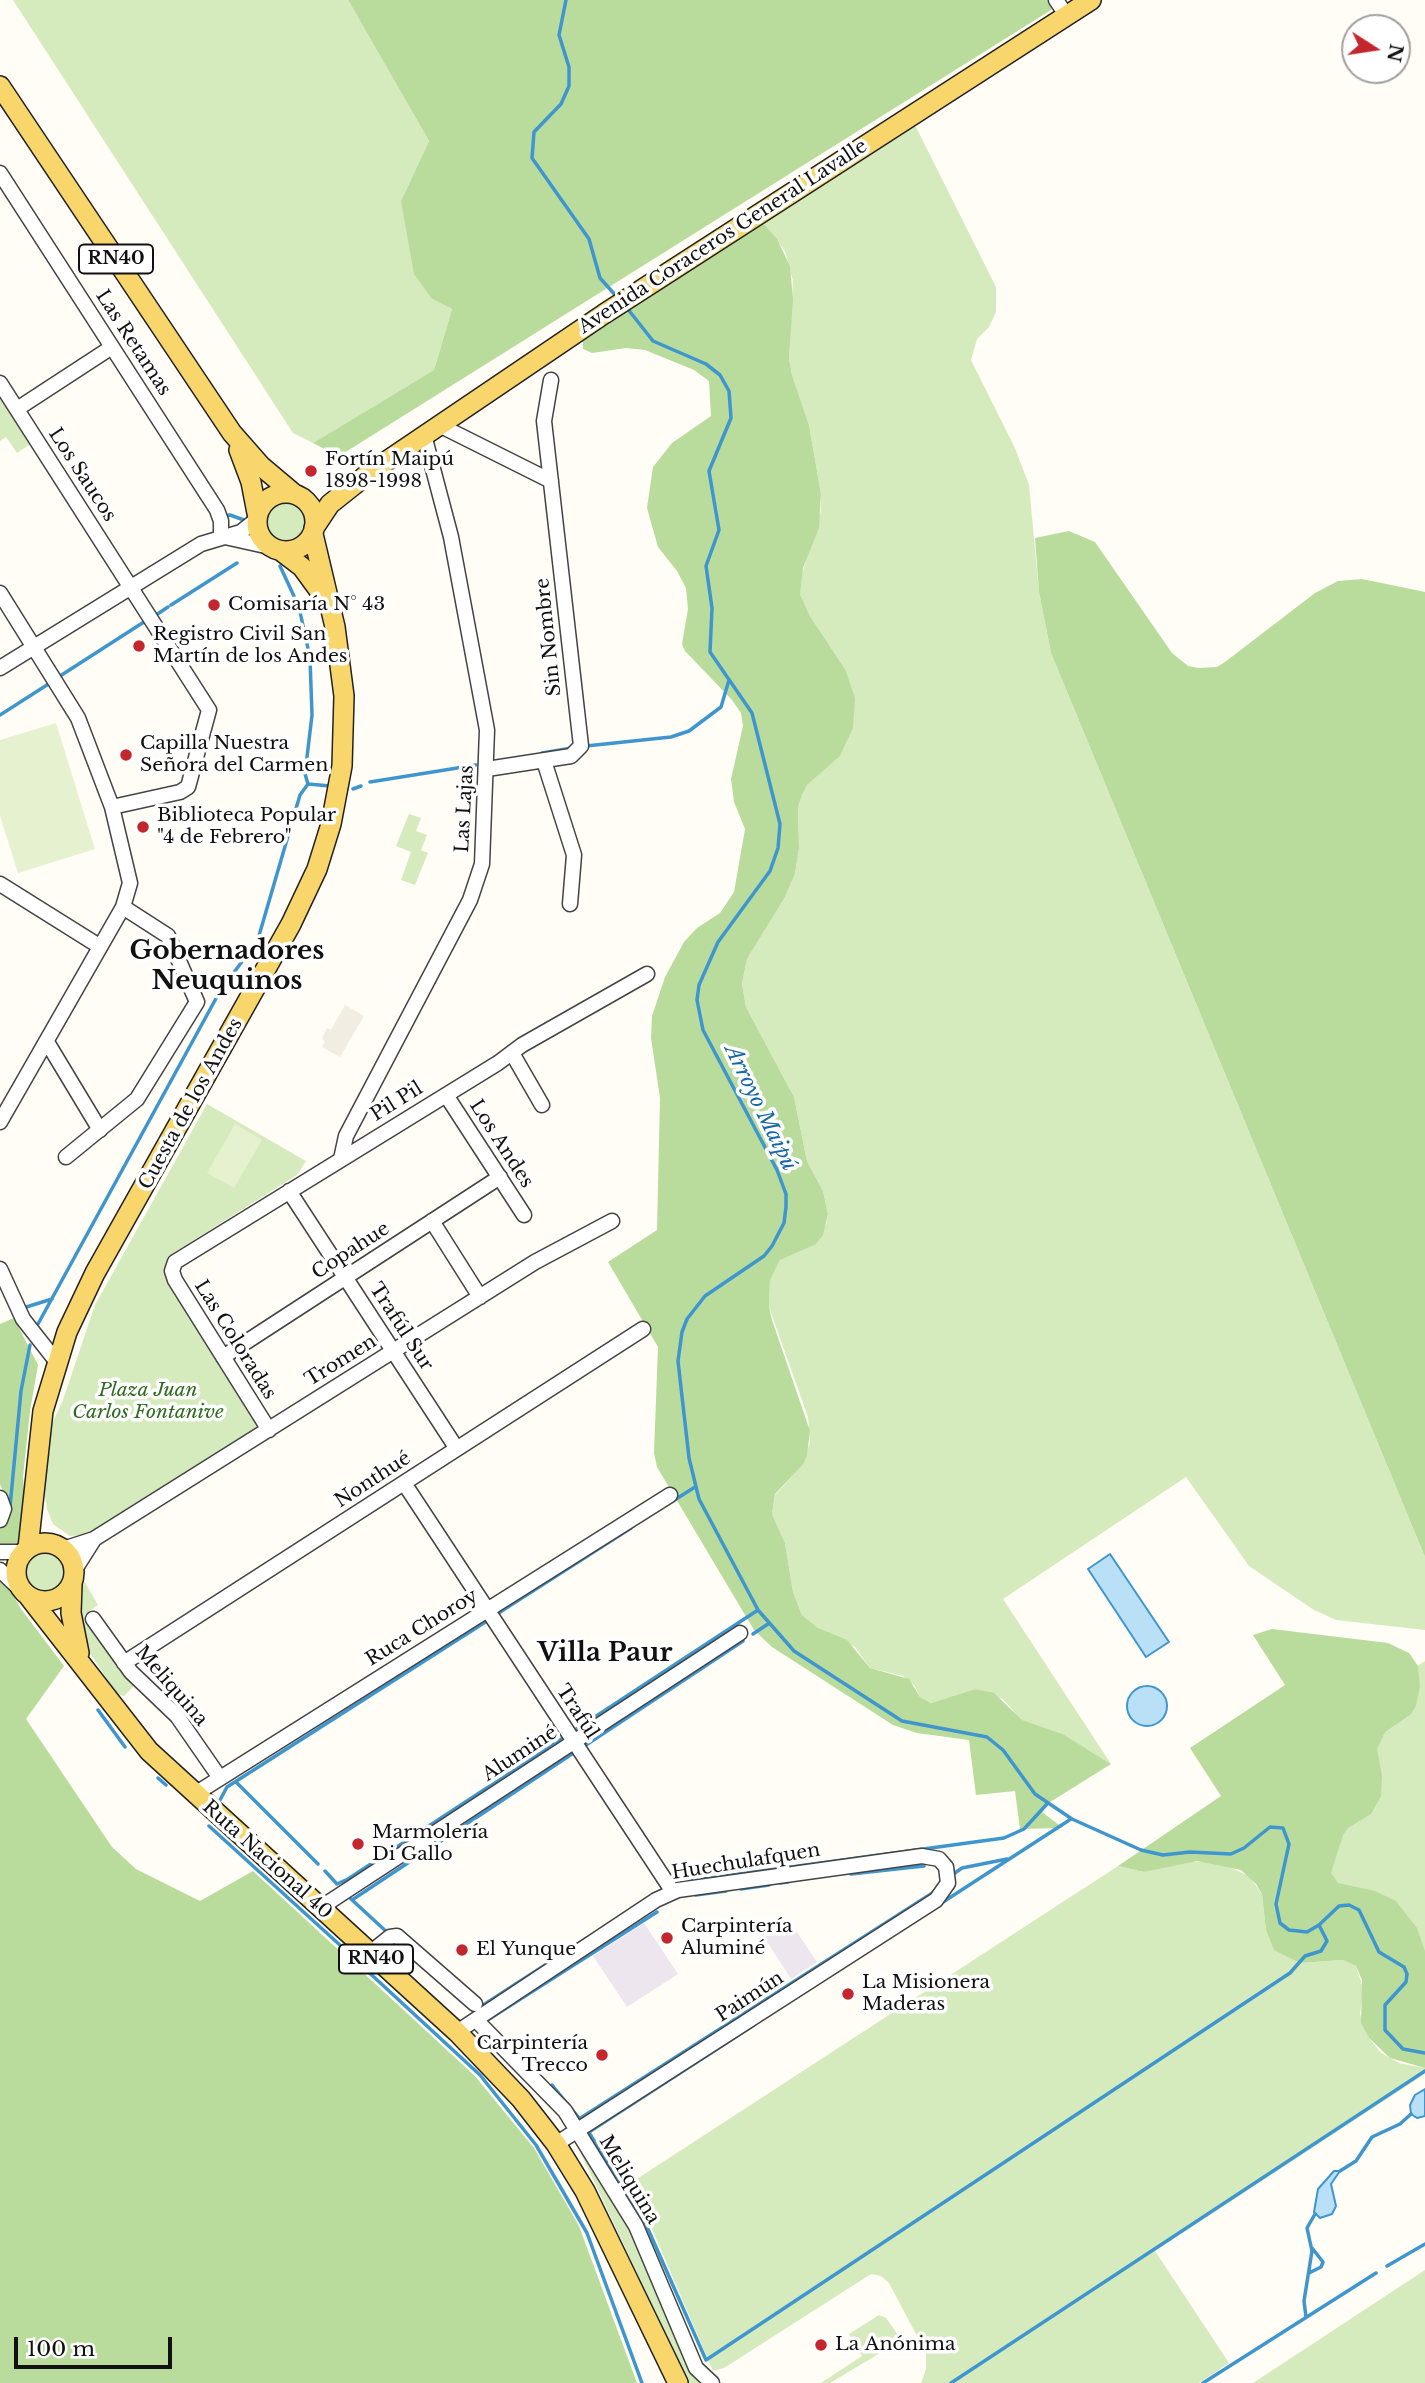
<!DOCTYPE html>
<html>
<head>
<meta charset="utf-8">
<style>
	body { margin:0 }
	#map { position:relative; width:1425px; height:2383px; overflow:hidden; background:#fffdf5; font-family:"Libre Baskerville",serif }
	canvas { display:block }
	.north { position:absolute; left:1341px; top:14px; width:70px; height:70px; box-sizing:border-box; background:#fff; border:2px solid #a0a0a0; border-radius:50%; rotate:102deg; font-size:19px; font-weight:700; line-height:28px; text-align:center; color:#111 }
	.north::after { content:''; display:block; margin:auto; width:24px; height:32px; background:#c4262e; clip-path:polygon(50% 0,100% 100%,50% 72%,0 100%) }
	.scale { position:absolute; left:14px; top:2337px; width:158px; height:32px; box-sizing:border-box; border:4px solid #111; border-top:0; padding-left:9px; font-size:21px; line-height:24px; white-space:nowrap; color:#111; -webkit-text-stroke:5px #fff; paint-order:stroke }
</style>
</head>
<body>
<div id="map">
<canvas width="1425" height="2383"></canvas>
<div class="north">N</div>
<div class="scale">100 m</div>
</div>
<script>
const ctx = document.querySelector('canvas').getContext('2d');
ctx.lineJoin = 'round';
function fillPath(path, color) { ctx.fillStyle = color; ctx.fill(path, 'evenodd'); }
const poly = rows => new Path2D(rows.map(r => 'M' + r).join(''));
function trace(path, color, width, dash) { ctx.strokeStyle = color; ctx.lineWidth = width; ctx.lineCap = dash ? 'butt' : 'round'; ctx.setLineDash(dash || []); ctx.stroke(path); }
function write(font, color, halo, rows, align = 'center') {
  ctx.font = font + ' "Libre Baskerville",serif'; ctx.lineWidth = 7; ctx.setLineDash([]); ctx.textBaseline = 'middle'; ctx.strokeStyle = halo; ctx.fillStyle = color; for (const [text, x, y, turn = 0] of rows) {
    ctx.save(); ctx.translate(x, y); ctx.rotate((+turn || 0) * Math.PI / 180); ctx.textAlign = isNaN(turn) ? turn : align; if (halo) ctx.strokeText(text, 0, 0); ctx.fillText(text, 0, 0); ctx.restore();
  }
}
const industrial = poly([
	[644,1923,678,1974,627,2007,593,1956],
	[793,1926,817,1962,791,1979,764,1937]
]);
const green = poly([
	[13,0,348,0,429,141,401,201,432,299,452,309,434,370,313,443,293,433],
	[915,125,996,287,996,312,989,327,977,339,971,360,1015,448,1029,485,1039,592,1051,653,1425,1557,1425,1630,1336,1620,1314,1610,1249,1566,1186,1477,1003,1599,1111,1764,1063,1734,1021,1720,1003,1699,975,1689,931,1703,920,1697,914,1685,903,1676,870,1668,855,1647,818,1628,802,1615,793,1592,785,1543,772,1514,775,1495,803,1465,810,1442,808,1417,769,1307,770,1279,780,1260,826,1225,828,1214,823,1191,807,1161,794,1097,746,1007,742,984,747,959,784,899,795,874,799,848,798,807,802,795,807,785,840,755,847,741,845,669,810,616,800,594,800,580,821,511,821,494,809,425,792,375,789,358,793,281,785,251,763,223],
	[0,394,32,443,17,453,6,437,0,441],
	'264 522a22 22 0 1 1 44 0a22 22 0 1 1-44 0Z',
	[409,814,421,818,416,831,427,835,421,850,428,853,415,885,401,880,411,852,396,846],
	[207,1104,306,1161,297,1175,173,1253,165,1266,166,1276,258,1427,92,1534,70,1536,53,1524,47,1509,44,1490,50,1428,63,1400,95,1305],
	'23 1572a22 22 0 1 1 44 0a22 22 0 1 1-44 0Z',
	[79,1572,98,1605,85,1614,84,1622,136,1684,124,1696,117,1694,85,1646,77,1599],
	[1425,1661,1425,2053,1388,2000,1221,1796],
	[1186,1861,1220,1863,1249,1876,1262,1894,1266,1930,1300,1963,1343,1960,1356,1966,1363,1988,1360,2014,1369,2038,1381,2053,1399,2063,1425,2068,1425,2074,1155,2251,1229,2363,1199,2383,921,2383,926,2369,926,2353,889,2283,881,2276,871,2274,724,2368,713,2371,649,2222,626,2186,1118,1866,1144,1872],
	[583,2151,629,2224,694,2375,700,2383,689,2383,581,2154],
	[1425,2270,1425,2383,1253,2383],
	[879,2315,886,2318,902,2340,830,2383,821,2383,862,2356,849,2334]
]);
const forest = poly([
	[348,0,1067,0,344,453,332,453,313,443,434,370,452,309,432,299,414,274,401,201,429,141],
	[763,223,777,239,790,266,793,299,789,358,792,375,809,425,821,494,819,528,803,568,800,594,810,616,845,669,855,698,853,728,840,756,807,785,802,795,798,807,799,848,795,874,784,899,747,959,742,984,746,1007,794,1097,807,1161,823,1191,828,1214,823,1235,816,1244,780,1260,770,1280,769,1307,772,1320,810,1431,807,1455,803,1465,775,1494,772,1514,785,1543,793,1592,802,1615,818,1628,847,1640,870,1668,909,1679,920,1697,931,1703,975,1689,994,1693,1022,1720,1063,1734,1111,1764,1047,1804,1042,1812,1063,1828,1020,1829,1015,1791,976,1795,969,1740,917,1733,893,1725,772,1647,754,1630,657,1467,654,1453,658,1347,608,1262,657,1230,660,1098,651,1038,652,1016,665,977,684,942,697,928,720,913,734,892,745,829,734,802,731,779,743,726,741,713,732,700,685,651,682,644,688,609,686,588,677,571,658,547,647,508,653,467,672,443,711,416,709,381,694,370,645,350,626,348,592,353,583,349,583,341],
	[1069,531,1095,542,1172,653,1188,666,1198,668,1217,667,1225,662,1315,593,1338,581,1362,579,1425,592,1425,1557,1051,653,1039,592,1035,538],
	[14,1318,38,1365,30,1411,23,1477,26,1516,20,1541,14,1546,0,1545,0,1529,8,1521,11,1510,0,1484,0,1324],
	[0,1572,21,1609,64,1666,26,1719,112,1847,136,1869,200,1901,253,1871,475,2076,534,2148,579,2226,637,2383,0,2383],
	[1272,1629,1388,1643,1409,1653,1418,1666,1420,1686,1416,1706,1411,1714,1385,1732,1377,1749,1382,1776,1381,1796,1371,1814,1348,1828,1343,1835,1331,1873,1338,1883,1375,1891,1396,1901,1417,1928,1425,1951,1425,2068,1390,2058,1369,2038,1361,2023,1362,1980,1356,1966,1343,1960,1300,1963,1274,1950,1266,1930,1262,1894,1256,1884,1241,1870,1197,1861,1144,1872,1118,1866,1221,1796,1190,1748,1285,1685,1253,1635]
]);
const pitch = poly([
	[56,723,95,849,18,873,0,816,0,740],
	[235,1124,262,1140,234,1188,207,1173]
]);
const plaza = poly([
	[345,1005,364,1016,340,1057,322,1047,325,1041,322,1039,327,1028,331,1030]
]);
const water = poly([
	[1110,1554,1169,1642,1146,1657,1088,1569,1110,1554],
	'1127 1706a20 20 0 1 1 40 0a20 20 0 1 1-40 0Z',
	[1425,2089,1425,2116,1417,2118,1411,2114,1410,2105,1415,2095,1425,2089],
	[1334,2171,1340,2171,1331,2184,1336,2206,1332,2214,1320,2218,1314,2212,1318,2189,1334,2171]
]);
const stream = poly([
	[566,0,559,35,569,67,569,86,561,104,534,132,532,158,589,239,600,278,617,297],
	[627,308,653,341,706,364,720,375,729,391,731,418,709,471,719,530,706,566,712,608,710,652,752,713,780,824,778,848,770,871,718,942,699,985,697,1000,703,1030,777,1170,786,1194,786,1207,784,1223,772,1246,764,1256,705,1296,687,1319,682,1332,678,1361,689,1458,699,1499,758,1610,794,1651,902,1721,987,1737,1003,1750,1035,1794,1072,1819,1141,1850,1163,1855,1190,1852,1231,1854,1244,1848,1270,1827,1283,1828,1289,1844,1276,1904,1280,1923,1289,1930,1307,1932,1319,1925,1339,1906,1349,1905,1359,1910,1379,1952,1404,1967,1407,1974,1406,1982,1385,2005,1385,2030,1403,2049,1425,2053],
	[222,516,230,515,244,520],
	[280,566,299,607,310,658,312,715,305,774,308,784],
	[171,605,237,563],
	[156,615,168,607],
	[60,676,147,620],
	[0,715,50,683],
	[586,746,671,737,689,731,721,707,729,680],
	[542,753,572,748],
	[370,782,476,765],
	[308,784,330,786],
	[353,789,361,786],
	[258,939,300,795,308,784],
	[23,1308,52,1299],
	[38,1324,219,993,254,945],
	[673,1501,695,1487],
	[10,1507,21,1391,30,1345],
	[497,1614,631,1528],
	[753,1634,768,1624],
	[98,1710,125,1747],
	[575,1730,758,1610],
	[586,1745,743,1641],
	[158,1778,166,1785],
	[236,1782,318,1864],
	[220,1800,227,1787,487,1621],
	[209,1826,341,1946],
	[325,1871,337,1884,348,1879,563,1738],
	[851,1874,924,1866],
	[952,1875,962,1868,1007,1859],
	[674,1883,1004,1838,1024,1829,1047,1804],
	[780,1883,788,1882],
	[741,1889,769,1885],
	[696,1895,726,1891],
	[351,1899,389,1934],
	[352,1900,572,1754],
	[940,1904,1071,1819],
	[349,1954,480,2075,536,2145,587,2233,642,2383],
	[474,2011,587,1938],
	[486,2021,657,1912],
	[552,2085,579,2118],
	[579,2119,934,1892],
	[588,2131,644,2220,706,2360,1290,1973,1305,1956,1321,1951,1327,1941,1319,1925],
	[589,2132,754,2025],
	[1340,2171,1356,2161,1372,2137,1400,2124,1411,2114],
	[1387,2266,1425,2244],
	[1309,2273,1321,2267,1323,2262,1312,2248],
	[1306,2317,1304,2301,1312,2251,1307,2228,1315,2214],
	[951,2383,1425,2071],
	[1203,2383,1376,2273]
]);
const minor = poly([
	[1056,0,1067,16],
	[0,173,217,510,221,521,221,537],
	[0,383,209,710,188,787,180,792,112,807],
	[17,409,112,347],
	[439,425,551,481],
	[225,537,270,547],
	[0,593,78,718,112,807,130,883,123,907,0,1122],
	[0,668,201,544,241,532,256,520],
	[544,761,574,855,570,904],
	[487,769,571,756,581,746,544,421,551,380],
	[0,884,99,946],
	[47,1042,100,1130],
	[512,1053,542,1105],
	[446,1095,524,1215],
	[66,1157,137,1099,197,1002,168,936,123,907],
	[341,1159,346,1136,470,900,482,864,487,730,451,537,424,435],
	[289,1191,457,1449],
	[432,1221,480,1297],
	[0,1269,23,1319,56,1361],
	[223,1357,500,1177],
	[269,1430,175,1280,172,1271,175,1262,498,1063,522,1045,647,974],
	[404,1483,673,1892],
	[0,1498,4,1509,0,1520],
	[63,1549,94,1539,535,1262,612,1221],
	[0,1552,23,1552],
	[0,1570,24,1593],
	[74,1571,93,1541],
	[93,1619,131,1672,177,1716,220,1778],
	[124,1663,643,1329],
	[195,1794,670,1495],
	[320,1908,740,1633],
	[370,1953,390,1937,397,1936,475,2004],
	[476,2020,565,2111,636,2226,696,2368,712,2383],
	[457,2032,656,1900,678,1890,922,1856,939,1859,946,1867,948,1883,936,1900,556,2144]
]);
const major = poly([
	[0,86,232,433,261,466,293,493],
	[239,450,251,482,257,513],
	'257 522a29 29 0 1 1 58 0a29 29 0 1 1-58 0Z',
	[314,528,330,504,369,473,604,314,1091,0],
	[281,551,302,567,321,593],
	'16 1572a29 29 0 1 1 58 0a29 29 0 1 1-58 0Z',
	[28,1548,43,1411,67,1332,95,1273,291,924,317,869,331,824,342,766,344,696,335,627,313,534],
	[72,1584,71,1613,79,1653],
	[29,1597,149,1751,457,2032,521,2099,556,2144,585,2191,678,2383]
]);
const markers = [
	[311,471,7,"#c4262e"],
	[214,605,7,"#c4262e"],
	[139,646,7,"#c4262e"],
	[126,755,7,"#c4262e"],
	[143,827,7,"#c4262e"],
	[358,1844,7,"#c4262e"],
	[667,1938,7,"#c4262e"],
	[462,1950,7,"#c4262e"],
	[848,1994,7,"#c4262e"],
	[602,2055,7,"#c4262e"],
	[821,2345,7,"#c4262e"]
];
const shields = [
	[116,259,74],
	[376,1959,74]
];
const shieldNames = [
	["RN40",116,259],
	["RN40",376,1959]
];
const streetNames = [
	["Avenida Coraceros General Lavalle",723,237,-33],
	["Las Retamas",133,343,57],
	["Los Saucos",82,475,57],
	["Sin Nombre",549,637,-96],
	["Las Lajas",465,809,-87],
	["Pil Pil",397,1102,-32],
	["Cuesta de los Andes",191,1104,-61],
	["Los Andes",501,1144,57],
	["Copahue",351,1251,-33],
	["Trafúl Sur",401,1327,57],
	["Las Coloradas",235,1340,58],
	["Tromen",341,1361,-32],
	["Nonthué",373,1480,-33],
	["Ruca Choroy",422,1628,-32],
	["Meliquina",171,1686,49],
	["Trafúl",577,1712,57],
	["Aluminé",520,1754,-33],
	["Ruta Nacional 40",267,1860,42],
	["Huechulafquen",746,1862,-9],
	["Paimún",750,1997,-33],
	["Meliquina",629,2180,59]
];
const poiNames = [
	["Fortín Maipú",325,460],
	["1898-1998",325,482],
	["Comisaría N° 43",228,605],
	["Registro Civil San",153,635],
	["Martín de los Andes",153,657],
	["Capilla Nuestra",140,744],
	["Señora del Carmen",140,766],
	["Biblioteca Popular",157,816],
	["\"4 de Febrero\"",157,838],
	["Marmolería",372,1833],
	["Di Gallo",372,1855],
	["Carpintería",681,1927],
	["Aluminé",681,1949],
	["El Yunque",476,1950],
	["La Misionera",862,1983],
	["Maderas",862,2005],
	["Carpintería",588,2044,"right"],
	["Trecco",588,2066,"right"],
	["La Anónima",835,2345]
];
const parkNames = [
	["Plaza Juan",148,1391],
	["Carlos Fontanive",148,1413]
];
const waterNames = [
	["Arroyo Maipú",760,1108,64]
];
const districtNames = [
	["Gobernadores",227,952],
	["Neuquinos",227,982],
	["Villa Paur",605,1654]
];
fillPath(industrial, '#eee6ef');
fillPath(green, '#d5ebbd');
fillPath(forest, '#b9dc9c');
fillPath(pitch, '#e6f2cf');
fillPath(plaza, '#f1ede2');
fillPath(water, '#b9e0f7');
trace(water, '#3f96cf', 2);
trace(stream, '#3f96cf', 3.5);
trace(minor, '#444', 17);
trace(major, '#222', 22);
trace(minor, '#fff', 14);
trace(major, '#f9d66b', 19);
for (const [x, y, r, color] of markers) { const dot = new Path2D(); dot.arc(x, y, r, 0, 2 * Math.PI); ctx.fillStyle = color; ctx.fill(dot); trace(dot, '#fff', 2.5); }
for (const [x, y, w] of shields) { const box = new Path2D(); box.roundRect(x - w / 2, y - 14.5, w, 29, 5); ctx.fillStyle = '#fff'; ctx.fill(box); trace(box, '#111', 2); }
write('bold 18px', '#111', null, shieldNames);
write('19px', '#111', '#fff', streetNames);
write('19px', '#111', '#fff', poiNames, 'left');
write('italic 19px', '#2f6b1f', '#fff', parkNames);
write('italic 21px', '#1768a6', '#fff', waterNames);
write('bold 26px', '#111', '#fff', districtNames);
</script>
</body>
</html>
